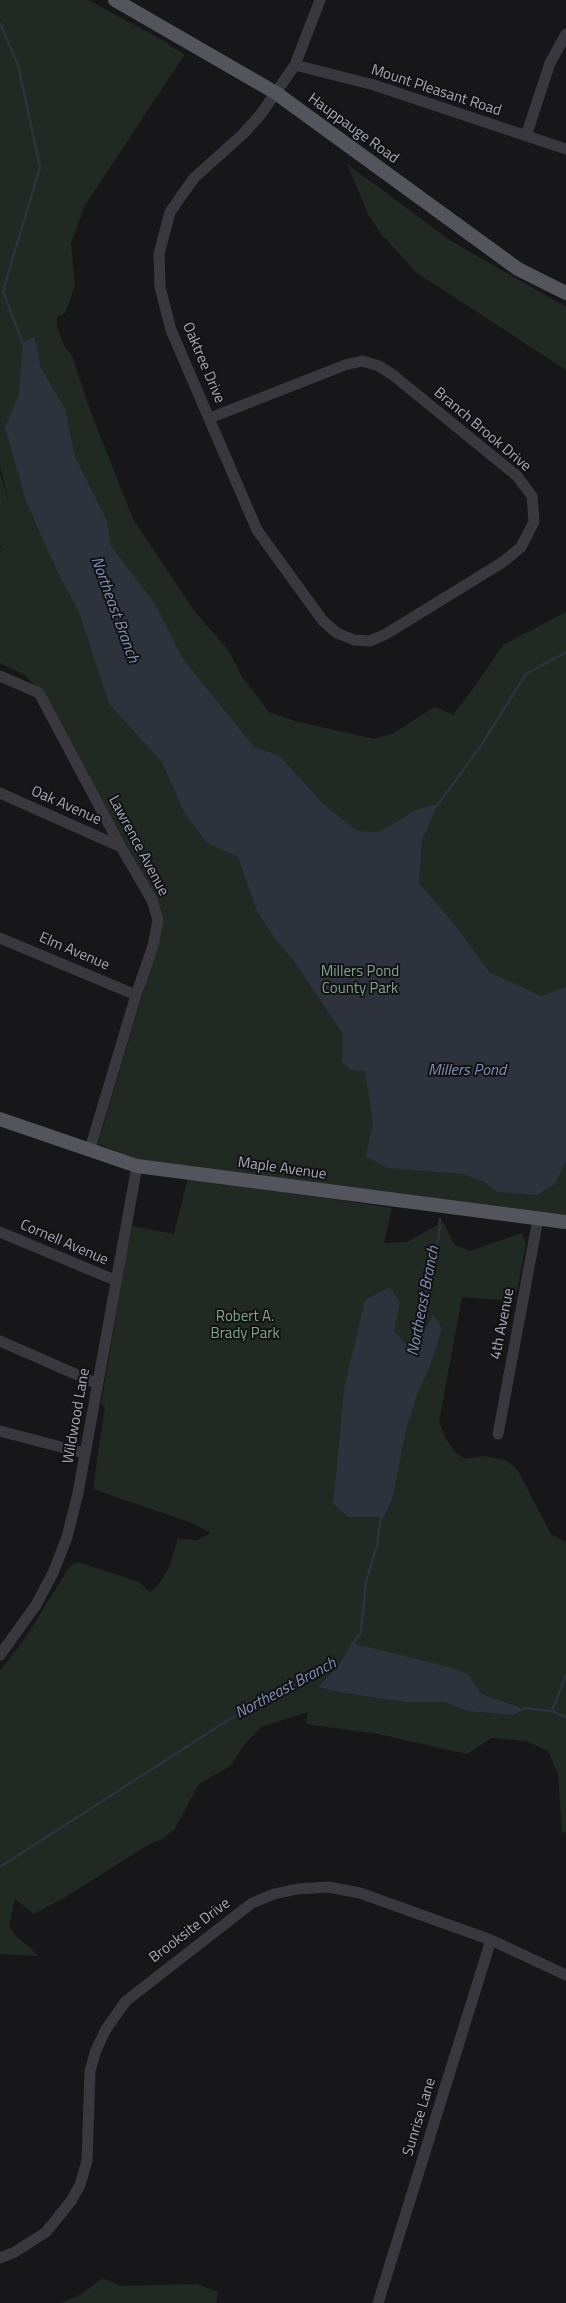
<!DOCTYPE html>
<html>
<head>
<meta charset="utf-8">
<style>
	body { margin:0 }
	canvas { display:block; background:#171719 }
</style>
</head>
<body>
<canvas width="566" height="2303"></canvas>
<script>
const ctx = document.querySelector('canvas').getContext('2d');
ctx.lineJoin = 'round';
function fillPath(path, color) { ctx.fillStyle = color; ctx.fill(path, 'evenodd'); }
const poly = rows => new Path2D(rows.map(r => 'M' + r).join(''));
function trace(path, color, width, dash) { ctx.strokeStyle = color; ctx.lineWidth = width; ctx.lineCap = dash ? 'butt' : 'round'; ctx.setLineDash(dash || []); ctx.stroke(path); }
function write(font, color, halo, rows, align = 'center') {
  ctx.font = font + ' "Titillium Web",sans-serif'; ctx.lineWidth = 4; ctx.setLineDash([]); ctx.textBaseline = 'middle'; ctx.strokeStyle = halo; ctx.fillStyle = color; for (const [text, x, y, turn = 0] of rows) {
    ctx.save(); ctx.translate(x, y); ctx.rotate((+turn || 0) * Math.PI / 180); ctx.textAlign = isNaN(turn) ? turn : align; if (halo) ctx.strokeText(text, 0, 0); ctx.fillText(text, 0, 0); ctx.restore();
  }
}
const green = poly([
	[0,0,88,0,168,43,168,45,185,54,85,205,71,243,75,286,65,313,57,317,57,326,63,344,72,356,90,410,133,519,195,612,229,651,242,677,269,712,295,721,374,739,392,734,435,707,453,715,473,689,503,645,566,612,566,1217,140,1160,98,1144,156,948,156,898,44,696,25,675,0,663,0,548,2,548,0,545,0,474,10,506,0,466],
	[347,164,451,241,566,307,566,370,417,273,381,234,368,214],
	[188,1178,392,1208,384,1243,407,1242,443,1222,455,1245,470,1251,522,1233,526,1244,517,1291,503,1300,462,1297,439,1422,446,1439,455,1452,465,1459,484,1456,505,1460,517,1469,551,1534,566,1542,566,1833,562,1832,558,1774,548,1751,526,1741,491,1738,467,1754,378,1734,306,1724,308,1712,261,1727,244,1745,231,1765,199,1784,174,1830,162,1839,146,1846,64,1898,34,1914,15,1899,9,1926,16,1936,39,1956,0,1954,0,1671,26,1637,70,1566,78,1562,139,1582,150,1592,156,1588,169,1568,178,1539,197,1540,211,1533,192,1523,93,1489,105,1406,101,1404,131,1226,174,1234],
	[347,1398,397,1452,392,1500,384,1517,348,1517,333,1504,341,1421],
	[352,1643,468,1674,482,1694,525,1708,467,1711,444,1702,404,1702,344,1693,319,1686,339,1665],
	[103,2278,119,2286,197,2284,218,2292,216,2303,61,2303,80,2295]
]);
const water = poly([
	[34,337,41,368,65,409,75,457,107,521,111,546,155,604,183,659,254,747,280,756,323,804,357,831,379,832,416,810,438,804,422,840,419,883,455,925,489,972,541,996,566,987,566,1161,555,1184,537,1195,497,1192,484,1182,463,1174,388,1168,366,1156,373,1122,365,1071,351,1070,342,1062,343,1034,294,961,275,939,257,911,238,857,207,843,184,812,162,762,109,704,79,612,58,573,26,501,5,427,19,395,23,343],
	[390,1287,400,1303,394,1331,413,1351,433,1315,442,1328,431,1363,416,1397,406,1429,392,1500,384,1517,348,1517,333,1504,344,1389,365,1300],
	[352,1643,452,1668,468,1674,482,1694,526,1709,513,1715,467,1711,444,1702,404,1702,344,1693,318,1687,339,1665]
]);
const stream = poly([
	[0,23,18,65,40,167,3,291,23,344],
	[436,807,478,750,526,674,566,652],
	[413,1352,439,1235,440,1219],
	[351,1647,361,1632,366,1582,377,1545,381,1515],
	[524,1708,552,1711,566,1675],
	[552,1711,566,1717],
	[0,1867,239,1713,340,1664]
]);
const minor = poly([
	[295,65,374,85,566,149],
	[526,136,550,63,566,34],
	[210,418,345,365,362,361,379,366,393,375,517,476,532,496,534,522,521,547,503,562,386,634,370,641,354,640,337,633,323,621,257,530,171,330,160,287,159,254,170,212,194,178,243,134,261,114,295,65,320,0],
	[0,676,39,693,121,847,152,900,158,920,153,946,136,995,90,1149],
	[0,793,121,847],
	[0,938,136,995],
	[0,1232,117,1281],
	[0,1341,98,1384],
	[0,1431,84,1453],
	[498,1434,538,1219],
	[0,1655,36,1605,53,1573,67,1537,78,1493,137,1166],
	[0,2258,15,2252,46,2232,71,2201,80,2185,87,2161,90,2071,96,2050,106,2029,126,2001,252,1903,274,1894,297,1889,328,1887,360,1893,491,1940,566,1975],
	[378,2303,491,1940]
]);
const major = poly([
	[115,0,276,93,518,269,566,293],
	[0,1119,137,1166,566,1222]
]);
const streetNames = [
	["Mount Pleasant Road",436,91,18],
	["Hauppauge Road",353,129,36],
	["Oaktree Drive",203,363,67],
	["Branch Brook Drive",482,430,40],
	["Oak Avenue",66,806,24],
	["Lawrence Avenue",138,846,62],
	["Elm Avenue",74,952,23],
	["Maple Avenue",282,1169,8],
	["Cornell Avenue",64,1243,23],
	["4th Avenue",503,1324,-79],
	["Wildwood Lane",77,1416,-80],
	["Brooksite Drive",190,1931,-37],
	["Sunrise Lane",420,2117,-73]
];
const parkNames = [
	["Millers Pond",360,972],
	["County Park",360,989],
	["Robert A.",245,1317],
	["Brady Park",245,1334]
];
const waterNames = [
	["Northeast Branch",114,610,70],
	["Millers Pond",467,1071],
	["Northeast Branch",424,1301,-79],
	["Northeast Branch",286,1689,-28]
];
fillPath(green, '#212923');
fillPath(water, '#2d323c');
trace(stream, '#2d323c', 2.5);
trace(minor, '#38383e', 11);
trace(major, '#54545c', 14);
write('15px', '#a9aab8', '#121214', streetNames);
write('15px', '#81a38b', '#121214', parkNames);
write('italic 16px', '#818fb2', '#121214', waterNames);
</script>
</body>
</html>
